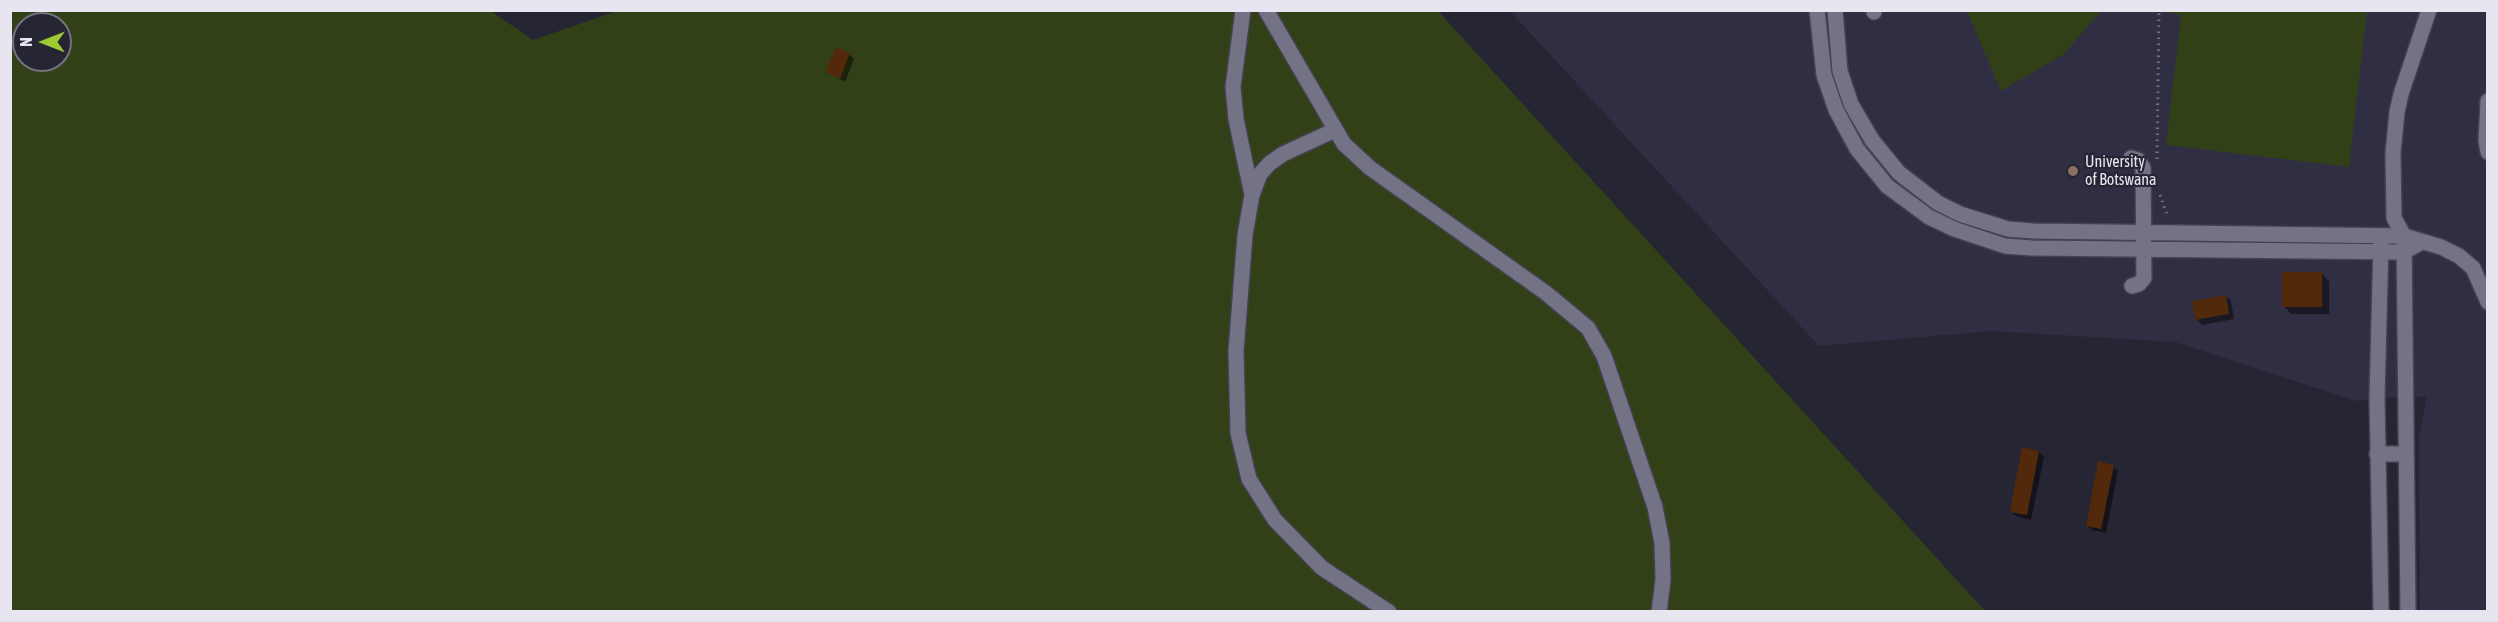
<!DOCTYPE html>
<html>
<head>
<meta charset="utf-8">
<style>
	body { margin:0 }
	#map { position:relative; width:2498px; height:622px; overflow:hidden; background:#262534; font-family:"Asap Condensed",sans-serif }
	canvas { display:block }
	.frame { position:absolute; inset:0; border:12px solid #e6e5f0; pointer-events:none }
	.north { position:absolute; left:12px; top:12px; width:60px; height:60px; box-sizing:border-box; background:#262534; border:2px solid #73727f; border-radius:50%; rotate:270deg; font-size:16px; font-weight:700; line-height:24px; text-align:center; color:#e6e5f0 }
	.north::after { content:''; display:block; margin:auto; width:21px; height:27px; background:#9dca30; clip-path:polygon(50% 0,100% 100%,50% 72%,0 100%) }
</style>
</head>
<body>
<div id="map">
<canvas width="2498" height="622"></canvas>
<div class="frame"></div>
<div class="north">N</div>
</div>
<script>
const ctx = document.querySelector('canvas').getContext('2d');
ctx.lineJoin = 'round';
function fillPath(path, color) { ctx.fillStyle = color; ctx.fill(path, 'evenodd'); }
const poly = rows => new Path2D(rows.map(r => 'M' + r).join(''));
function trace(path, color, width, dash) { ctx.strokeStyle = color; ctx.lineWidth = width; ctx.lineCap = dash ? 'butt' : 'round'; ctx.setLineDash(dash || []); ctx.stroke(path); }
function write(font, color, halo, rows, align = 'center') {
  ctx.font = font + ' "Asap Condensed",sans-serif'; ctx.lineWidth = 4.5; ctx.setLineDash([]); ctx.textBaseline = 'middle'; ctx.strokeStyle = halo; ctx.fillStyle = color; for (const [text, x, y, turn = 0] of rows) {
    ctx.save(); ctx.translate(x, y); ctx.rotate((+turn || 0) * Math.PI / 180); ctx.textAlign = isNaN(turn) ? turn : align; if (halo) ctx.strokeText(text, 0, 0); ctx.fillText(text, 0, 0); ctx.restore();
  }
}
const built = poly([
	[1510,11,2487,11,2487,611,2420,611,2419,436,2427,397,2406,396,2356,401,2175,342,1991,331,1819,346]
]);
const green = poly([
	[620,10,1438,11,1985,611,11,611,10,11,491,11,533,40],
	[24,24,60,24,60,60,24,60],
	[1967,11,2101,11,2064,54,2001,91],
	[2170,11,2367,11,2349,167,2166,145,2181,15,2170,13]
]);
const shadow = poly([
	[849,54,854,59,845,82,827,72],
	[2321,273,2329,281,2329,314,2291,314,2284,306],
	[2226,296,2231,301,2234,319,2202,325,2197,319],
	[2039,452,2044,457,2031,520,2016,516,2011,511],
	[2113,466,2118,471,2106,533,2092,530,2087,525]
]);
const building = poly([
	[836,47,850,53,840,79,825,72],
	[2282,272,2322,272,2322,307,2282,307],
	[2226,295,2229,314,2195,320,2192,301],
	[2022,447,2039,451,2027,515,2010,512],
	[2098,461,2114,465,2101,529,2086,526]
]);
const path = poly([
	[2157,159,2159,10],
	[2160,195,2168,217]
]);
const minor = poly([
	[1243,10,1233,87,1236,119,1252,195],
	[1266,10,1344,144,1370,168,1546,293,1588,328,1604,356,1655,507,1662,543,1663,580,1659,612],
	[1817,10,1824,75,1836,110,1857,149,1887,186,1929,217,1954,229,2005,246,2032,248,2404,252,2420,243],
	[1835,10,1840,71,1851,104,1872,140,1899,173,1938,203,1960,214,2008,229,2033,231,2404,236,2441,247,2459,256,2473,268,2488,302],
	[1874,10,1874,12],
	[2488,101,2486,141,2488,152],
	[1335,130,1283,154,1270,163,1260,174,1252,195,1245,235,1236,351,1238,433,1249,479,1275,520,1322,568,1389,612],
	[2131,158,2138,160,2143,168,2144,278,2139,284,2132,286],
	[2377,454,2406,454],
	[2381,612,2377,398,2381,242],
	[2408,612,2404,236,2394,218,2393,153,2397,112,2401,94,2429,10]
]);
const markers = [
	[2073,171,6,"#8d6e63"]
];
const poiNames = [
	["University",2085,162],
	["of Botswana",2085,180]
];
fillPath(built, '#302e43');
fillPath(green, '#324018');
fillPath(shadow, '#0007');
fillPath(building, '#522a0b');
trace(minor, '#43424e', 18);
trace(path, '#747381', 3, [1.5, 4.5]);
trace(minor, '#747385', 15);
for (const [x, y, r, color] of markers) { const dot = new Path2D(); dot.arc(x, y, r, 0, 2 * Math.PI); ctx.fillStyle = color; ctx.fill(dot); trace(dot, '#262534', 2); }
write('16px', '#e6e5f0', '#262534', poiNames, 'left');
</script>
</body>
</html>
